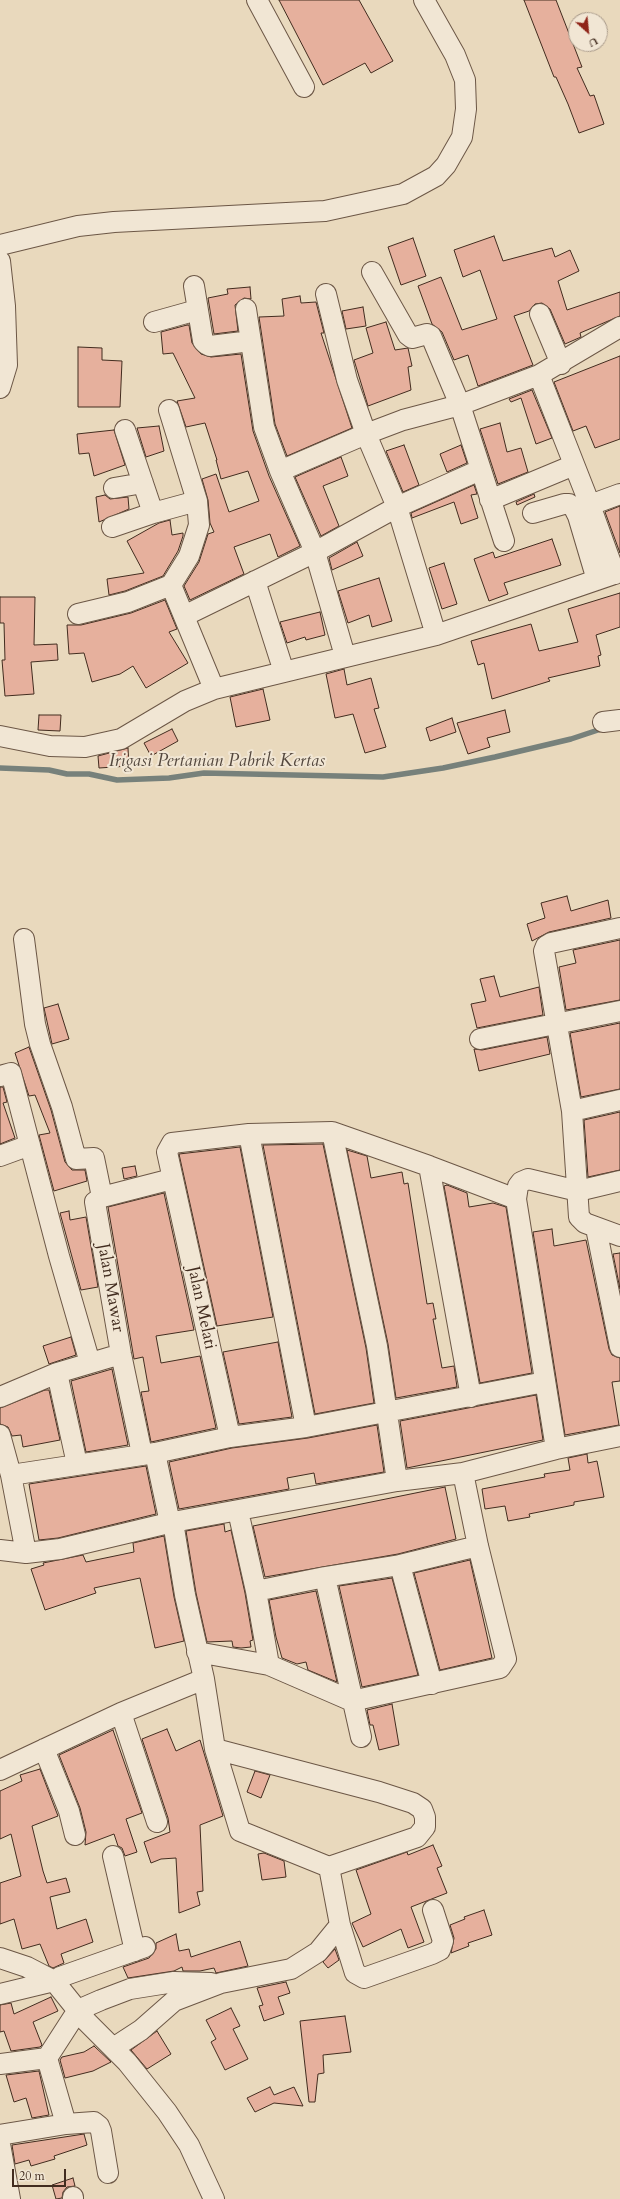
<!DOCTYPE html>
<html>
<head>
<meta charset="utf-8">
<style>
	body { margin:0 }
	#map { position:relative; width:620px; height:2199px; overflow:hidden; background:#e9d9bd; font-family:Cardo,serif }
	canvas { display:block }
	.north { position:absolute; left:568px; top:12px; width:40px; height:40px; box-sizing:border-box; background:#f1e6d4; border:1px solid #ab9c8c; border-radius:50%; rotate:153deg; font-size:11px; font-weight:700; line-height:16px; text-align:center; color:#422c1f }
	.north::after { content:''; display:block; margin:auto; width:14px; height:18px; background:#8f2418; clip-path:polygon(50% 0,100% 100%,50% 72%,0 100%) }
	.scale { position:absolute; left:12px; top:2169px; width:54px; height:18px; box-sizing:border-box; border:2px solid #422c1f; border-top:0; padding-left:5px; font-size:12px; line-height:14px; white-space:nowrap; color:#422c1f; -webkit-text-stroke:3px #f1e6d4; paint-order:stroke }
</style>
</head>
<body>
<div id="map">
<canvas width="620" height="2199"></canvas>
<div class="north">U</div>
<div class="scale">20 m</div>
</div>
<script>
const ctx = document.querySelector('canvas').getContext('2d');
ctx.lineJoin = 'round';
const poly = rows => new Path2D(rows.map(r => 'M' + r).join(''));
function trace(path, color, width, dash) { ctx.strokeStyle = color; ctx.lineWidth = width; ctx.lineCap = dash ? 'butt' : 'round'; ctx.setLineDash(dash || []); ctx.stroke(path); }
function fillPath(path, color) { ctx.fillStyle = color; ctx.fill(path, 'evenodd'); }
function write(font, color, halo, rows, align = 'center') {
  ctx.font = font + ' Cardo,serif'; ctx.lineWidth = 4; ctx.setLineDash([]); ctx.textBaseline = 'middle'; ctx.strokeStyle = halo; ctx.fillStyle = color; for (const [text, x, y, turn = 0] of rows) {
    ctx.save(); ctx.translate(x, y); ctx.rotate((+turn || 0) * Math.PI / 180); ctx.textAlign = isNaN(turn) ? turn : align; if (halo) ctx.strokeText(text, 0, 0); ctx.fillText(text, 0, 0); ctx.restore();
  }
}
const stream = poly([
	[0,768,49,770,67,774,89,774,117,780,169,778,204,773,383,777,443,768,495,757,571,739,604,728]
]);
const building = poly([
	[279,0,359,0,393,61,371,73,365,63,323,85,279,0],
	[524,0,556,0,582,67,577,68,590,96,594,95,604,124,579,133,568,104,556,77,554,77,524,0],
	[494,236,503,261,552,248,555,257,570,250,579,271,558,281,567,310,620,292,620,316,580,333,581,337,565,344,550,309,542,303,535,304,529,311,514,316,533,365,478,386,468,355,454,360,442,332,432,324,418,286,441,277,462,330,497,319,480,270,463,277,454,250,494,236],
	[413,238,426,276,401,285,388,247,413,238],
	[250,287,251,299,244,298,235,305,238,331,214,334,208,298,228,294,227,289,250,287],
	[300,296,301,303,316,302,324,333,321,333,352,428,287,456,275,424,259,317,284,316,282,299,300,296],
	[363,307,366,326,346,329,342,311,363,307],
	[386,322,395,350,408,348,412,366,408,367,411,390,368,406,354,360,373,353,366,328,386,322],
	[187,325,189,325,192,343,201,354,211,357,241,354,253,431,269,476,300,546,278,557,270,534,234,547,244,574,190,600,184,586,199,562,208,534,214,532,210,523,208,500,202,479,216,474,229,512,259,501,248,471,221,479,216,460,217,460,205,423,186,427,177,401,195,398,173,353,163,354,161,332,187,325],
	[78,347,102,348,102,360,122,361,120,407,78,407,78,347],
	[620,356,620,439,595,448,586,426,573,431,554,382,620,356],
	[532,390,552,438,536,444,521,398,511,402,509,399,532,390],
	[500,423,507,452,521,448,528,472,498,484,480,429,500,423],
	[159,426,164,451,146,457,137,428,159,426],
	[114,430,125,465,94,476,89,453,79,454,77,434,114,430],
	[404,445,419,485,403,492,386,451,404,445],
	[461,445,467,463,447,472,440,454,461,445],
	[341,457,348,476,323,486,339,526,321,536,295,477,341,457],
	[474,485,477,494,471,495,478,518,461,524,454,502,412,518,411,513,474,485],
	[534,494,535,497,517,505,516,502,534,494],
	[105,495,110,499,128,497,129,509,99,522,96,497,105,495],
	[620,506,620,553,605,512,620,506],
	[170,520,172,535,183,533,183,536,178,551,163,576,125,591,109,595,107,579,144,573,127,541,159,523,170,520],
	[552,539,561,565,504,583,508,594,489,601,474,559,493,552,495,558,552,539],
	[357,542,363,556,332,570,329,558,357,542],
	[444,563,457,604,442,609,429,568,444,563],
	[379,578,392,621,372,627,369,615,348,623,338,591,379,578],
	[620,593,620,627,596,635,601,655,598,656,600,666,548,678,550,681,492,699,484,663,478,665,471,641,531,624,539,651,578,642,568,609,620,593],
	[0,597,35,597,34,645,57,644,58,660,31,662,34,694,5,696,2,660,5,660,4,623,0,623,0,597],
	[165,600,177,629,169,632,188,663,146,688,133,666,120,674,92,682,84,653,69,654,67,625,81,625,131,613,165,600],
	[320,612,325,635,306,640,305,637,287,643,280,622,320,612],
	[344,669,347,685,371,678,379,708,374,709,386,747,365,753,353,714,335,718,326,674,344,669],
	[263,689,270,720,236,727,230,697,263,689],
	[505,710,510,732,487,738,490,747,468,754,457,723,505,710],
	[39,715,61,715,60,731,38,730,39,715],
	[452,718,456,732,430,741,426,728,452,718],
	[172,729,178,741,151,756,144,743,172,729],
	[128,748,129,766,99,768,98,756,128,748],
	[567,896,571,911,608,900,611,918,549,932,532,941,527,924,545,918,541,903,567,896],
	[620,940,620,1000,566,1010,559,967,576,963,573,950,620,940],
	[494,976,500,997,539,987,543,1015,477,1028,471,1004,486,1001,480,979,494,976],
	[58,1004,69,1039,52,1044,44,1008,58,1004],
	[620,1023,620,1089,581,1097,570,1033,620,1023],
	[547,1037,550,1054,479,1071,474,1049,482,1050,547,1037],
	[29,1047,51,1110,65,1162,72,1170,85,1170,87,1181,54,1191,39,1135,50,1133,35,1095,29,1096,15,1053,29,1047],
	[0,1087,3,1087,7,1102,3,1103,15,1138,0,1144,0,1087],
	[620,1112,620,1170,588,1177,584,1120,620,1112],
	[323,1144,366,1348,374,1403,315,1414,263,1145,323,1144],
	[240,1147,273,1317,217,1326,179,1154,240,1147],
	[347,1150,367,1156,371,1178,402,1172,404,1184,408,1183,427,1304,433,1303,436,1319,433,1319,442,1368,454,1366,457,1387,396,1398,388,1344,347,1150],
	[135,1166,137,1176,124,1179,122,1168,135,1166],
	[447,1185,467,1193,469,1207,493,1203,506,1207,532,1373,480,1383,444,1186,447,1185],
	[164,1193,194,1330,156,1336,161,1363,200,1356,216,1428,151,1442,141,1392,149,1391,143,1357,134,1359,108,1207,164,1193],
	[69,1211,70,1220,86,1217,98,1287,81,1290,60,1213,69,1211],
	[552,1229,554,1246,586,1240,609,1349,612,1355,620,1358,620,1381,612,1382,619,1425,565,1435,533,1232,552,1229],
	[620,1253,620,1289,613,1254,620,1253],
	[71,1337,76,1355,49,1364,43,1346,71,1337],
	[278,1342,292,1417,239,1424,223,1352,278,1342],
	[112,1369,128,1445,86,1452,71,1381,112,1369],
	[45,1390,49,1390,60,1440,23,1447,21,1435,12,1436,8,1427,0,1424,0,1408,45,1390],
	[536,1395,543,1440,407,1468,400,1421,536,1395],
	[377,1425,384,1472,316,1484,314,1473,287,1478,289,1489,179,1509,169,1462,232,1448,308,1438,377,1425],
	[587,1454,588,1463,597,1461,604,1497,574,1502,574,1505,529,1514,530,1517,508,1521,505,1506,485,1509,482,1489,545,1477,544,1474,570,1470,568,1458,587,1454],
	[146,1466,156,1514,58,1538,39,1540,29,1484,146,1466],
	[445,1487,456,1539,398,1554,265,1577,253,1526,445,1487],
	[224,1524,225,1532,231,1530,245,1593,253,1640,250,1641,251,1647,241,1648,233,1647,232,1641,207,1642,196,1593,186,1531,224,1524],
	[164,1536,174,1597,184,1641,155,1648,140,1578,94,1588,96,1593,45,1610,31,1569,44,1565,43,1563,83,1555,86,1562,134,1552,133,1543,164,1536],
	[470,1560,492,1658,440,1670,414,1573,470,1560],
	[392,1578,418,1675,362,1687,339,1586,392,1578],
	[316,1591,337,1682,308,1670,306,1662,297,1664,282,1658,276,1637,269,1600,316,1591],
	[392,1704,399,1745,379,1750,373,1725,370,1725,367,1710,392,1704],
	[167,1729,176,1751,200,1740,223,1816,200,1825,203,1891,197,1892,200,1905,179,1913,176,1858,161,1859,151,1863,144,1842,170,1832,168,1818,142,1739,167,1729],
	[113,1730,142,1813,126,1819,137,1852,125,1856,122,1848,118,1846,114,1834,85,1845,86,1832,80,1808,59,1755,113,1730],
	[40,1769,58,1816,32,1826,43,1871,47,1883,66,1878,70,1892,50,1897,57,1929,86,1919,93,1942,61,1954,64,1963,53,1968,49,1966,40,1944,22,1949,14,1919,0,1924,0,1883,21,1876,11,1834,0,1839,0,1791,22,1781,20,1775,40,1769],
	[255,1771,270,1775,261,1798,247,1792,255,1771],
	[433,1845,442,1866,437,1868,447,1893,411,1907,424,1942,408,1948,401,1929,363,1947,352,1923,371,1914,356,1870,407,1852,408,1855,433,1845],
	[264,1853,284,1861,286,1877,262,1880,258,1854,264,1853],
	[484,1910,492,1935,468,1943,469,1946,451,1953,454,1938,450,1925,465,1919,464,1917,484,1910],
	[176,1934,179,1951,189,1949,191,1957,240,1941,248,1966,216,1973,214,1968,200,1971,183,1971,182,1967,174,1971,128,1978,123,1967,149,1958,156,1949,156,1943,176,1934],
	[335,1949,339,1960,328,1968,323,1962,335,1949],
	[286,1982,290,1993,278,1997,284,2014,264,2021,259,2006,263,2005,257,1988,286,1982],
	[51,1997,58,2011,33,2022,42,2045,40,2047,11,2051,4,2031,0,2032,0,2005,11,2003,14,2014,51,1997],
	[231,2008,240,2026,233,2029,248,2059,225,2070,211,2042,216,2039,206,2020,231,2008],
	[345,2016,351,2052,323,2055,324,2073,318,2074,315,2102,309,2102,300,2021,345,2016],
	[157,2031,171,2054,147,2069,131,2050,157,2031],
	[94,2046,111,2062,93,2071,65,2078,60,2060,62,2057,84,2052,94,2046],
	[39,2071,49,2115,32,2118,26,2098,14,2102,6,2075,39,2071],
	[270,2087,274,2095,294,2087,303,2106,274,2103,255,2112,247,2098,270,2087],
	[84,2134,87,2145,54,2156,55,2159,31,2166,29,2160,15,2164,12,2145,84,2134],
	[73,2178,75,2186,67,2187,63,2192,62,2198,56,2199,52,2185,73,2178]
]);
const street = poly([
	[257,0,304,87],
	[0,245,78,226,114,222,325,211,403,194,436,176,446,165,462,137,466,109,465,80,455,55,424,0],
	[0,261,5,306,7,365,0,388],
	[372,272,408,335,412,338,427,334,431,336,460,405,504,541],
	[194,286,203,341,206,344,210,346,251,341],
	[246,309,264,427,280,471,366,434,347,380,326,294],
	[540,314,561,364],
	[154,322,197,310],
	[539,375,590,505,615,574],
	[169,410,197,501,199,525,189,556,171,585,214,689],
	[125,430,153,513],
	[280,471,315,552,345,656],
	[114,488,143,483],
	[490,500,574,465],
	[590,505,620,494],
	[533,513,564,504,569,504,574,508,578,516,597,580],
	[112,527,153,513,197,501],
	[255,581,284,672],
	[78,614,128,602,171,585],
	[184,616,315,552,397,507,480,470],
	[436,635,397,507,366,434,403,420,460,405,539,375,620,327],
	[603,722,620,720],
	[0,736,50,746,85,747,121,739,185,701,214,689,436,635,620,572],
	[620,928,551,943,546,946,544,951,572,1111,579,1217,585,1223,620,1236],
	[24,939,35,1024,40,1044,62,1107,76,1159,94,1158,102,1197],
	[480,1039,620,1011],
	[0,1076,11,1073,59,1256,90,1363],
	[572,1111,620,1100],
	[332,1132,429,1166,471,1397],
	[249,1134,306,1427],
	[0,1156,30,1145],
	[429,1166,516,1199],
	[596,1228,620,1347],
	[57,1373,77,1464],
	[0,1397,57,1373,121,1354],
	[0,1435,11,1475,26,1553],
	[230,1437,167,1152,172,1143,249,1134,332,1132,377,1346,397,1481],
	[556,1449,516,1199,518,1186,521,1182,528,1179,578,1191,620,1181],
	[155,1453,170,1523],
	[142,1454,121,1354,95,1202,102,1197,172,1179],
	[11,1475,155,1453,230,1437,306,1427,545,1382],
	[238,1511,256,1591,269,1665],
	[173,1522,185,1595,204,1679,215,1749,240,1831,329,1867,417,1837,425,1827,425,1817,422,1809,413,1803,379,1792,215,1749],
	[0,1550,26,1553,60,1549,173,1522,397,1481,463,1473,556,1449,620,1436],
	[400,1565,478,1546],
	[325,1577,400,1565,432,1684],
	[256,1591,325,1577,361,1737],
	[197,1652,269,1665,352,1701,500,1668,506,1659,478,1546,463,1473],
	[121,1713,157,1822],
	[44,1749,69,1811,75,1835],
	[0,1770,121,1713,204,1679],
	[113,1856,135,1951],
	[340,1925,355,1973,364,1978,432,1954,440,1950,443,1941,433,1910],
	[0,1958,27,1967,54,1981,87,2022,127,2062,167,2112,189,2145,214,2199],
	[0,1994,54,1981,60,1977,145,1947],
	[112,2046,118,2045,141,2030,174,2001,221,1983,291,1969,318,1952,340,1925,329,1867],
	[47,2058,66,2124],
	[0,2064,47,2058,78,2010,101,2000,130,1989,174,1982,211,1983],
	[0,2135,66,2124,94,2122,99,2126,101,2131,108,2173],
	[0,2144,10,2199],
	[73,2197,73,2199]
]);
const streetNames = [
	["Jalan Mawar",110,1288,80],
	["Jalan Melati",201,1308,78]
];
const waterNames = [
	["Irigasi Pertanian Pabrik Kertas",217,762]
];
trace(stream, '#77817b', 5.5);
fillPath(building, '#e6b09d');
trace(building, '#422c1f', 1);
trace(street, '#6c5746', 22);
trace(street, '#f1e6d4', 20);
write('17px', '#422c1f', '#f1e6d4', streetNames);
write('italic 18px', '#54483e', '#f1e6d4', waterNames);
</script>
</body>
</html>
